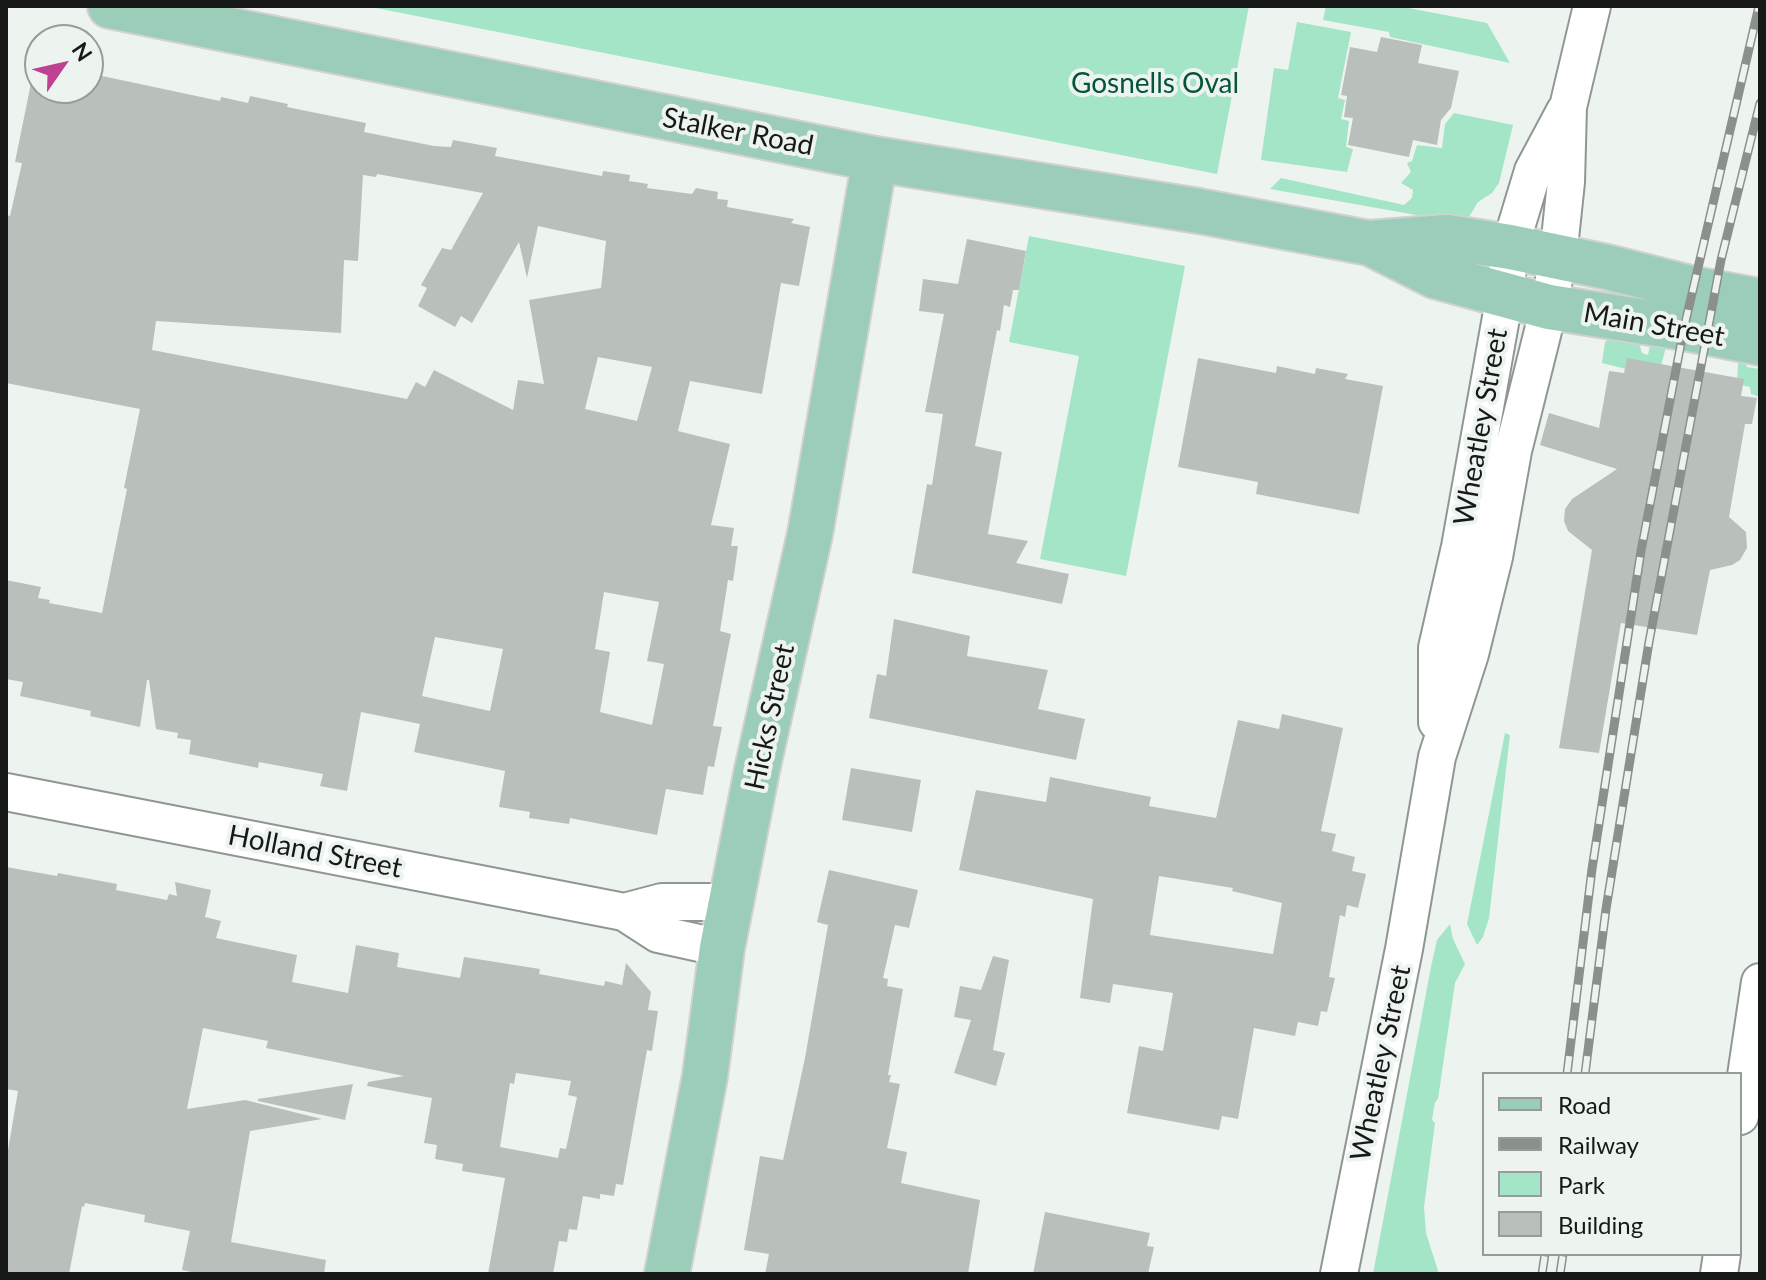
<!DOCTYPE html>
<html>
<head>
<meta charset="utf-8">
<style>
	body { margin:0 }
	#map { position:relative; width:1766px; height:1280px; overflow:hidden; background:#edf4f0; font-family:Lato,sans-serif }
	canvas { display:block }
	.frame { position:absolute; inset:0; border:8px solid #161917; pointer-events:none }
	.legend { position:absolute; left:1482px; top:1072px; width:260px; height:184px; box-sizing:border-box; background:#edf4f0; border:2px solid #979c99; margin:0; padding:10px 14px; list-style:none; font-size:24px; color:#161917 }
	.legend li { display:flex; align-items:center; gap:16px; height:40px }
	.legend b { width:40px; border:2px solid #979c99 }
	.north { position:absolute; left:24px; top:24px; width:80px; height:80px; box-sizing:border-box; background:#edf4f0; border:2px solid #979c99; border-radius:50%; rotate:56deg; font-size:22px; font-weight:700; line-height:32px; text-align:center; color:#161917 }
	.north::after { content:''; display:block; margin:auto; width:28px; height:36px; background:#bd4292; clip-path:polygon(50% 0,100% 100%,50% 72%,0 100%) }
</style>
</head>
<body>
<div id="map">
<canvas width="1766" height="1280"></canvas>
<div class="frame"></div>
<ul class="legend">
<li><b style="height:10px;background:#9bcdb8"></b>Road</li>
<li><b style="height:10px;background:#8b908d"></b>Railway</li>
<li><b style="height:22px;background:#a3e5c6"></b>Park</li>
<li><b style="height:22px;background:#b9c0bc"></b>Building</li>
</ul>
<div class="north">N</div>
</div>
<script>
const ctx = document.querySelector('canvas').getContext('2d');
ctx.lineJoin = 'round';
function fillPath(path, color) { ctx.fillStyle = color; ctx.fill(path, 'evenodd'); }
const poly = rows => new Path2D(rows.map(r => 'M' + r).join(''));
function trace(path, color, width, dash) { ctx.strokeStyle = color; ctx.lineWidth = width; ctx.lineCap = dash ? 'butt' : 'round'; ctx.setLineDash(dash || []); ctx.stroke(path); }
function write(font, color, halo, rows, align = 'center') {
  ctx.font = font + ' Lato,sans-serif'; ctx.lineWidth = 8; ctx.setLineDash([]); ctx.textBaseline = 'middle'; ctx.strokeStyle = halo; ctx.fillStyle = color; for (const [text, x, y, turn = 0] of rows) {
    ctx.save(); ctx.translate(x, y); ctx.rotate((+turn || 0) * Math.PI / 180); ctx.textAlign = isNaN(turn) ? turn : align; if (halo) ctx.strokeText(text, 0, 0); ctx.fillText(text, 0, 0); ctx.restore();
  }
}
const green = poly([
	[366,6,1249,6,1217,174],
	[1326,6,1398,6,1487,23,1510,63,1390,37,1389,32,1323,20],
	[1297,22,1351,32,1338,98,1345,100,1341,119,1349,121,1346,147,1353,149,1347,172,1261,160,1274,68,1288,70],
	[1454,113,1513,125,1499,183,1492,193,1478,202,1467,220,1450,221,1270,189,1281,178,1404,205,1412,198,1413,190,1401,183,1411,172,1407,163,1412,161,1417,145,1442,148,1445,124],
	[1029,236,1185,266,1126,576,1040,559,1079,356,1009,342],
	[1612,336,1638,340,1642,353,1648,355,1650,345,1655,342,1666,347,1658,377,1602,363,1605,342],
	[1745,362,1747,367,1760,369,1760,397,1751,394,1750,387,1737,384,1738,363],
	[1505,733,1510,735,1489,918,1483,937,1477,945,1467,924],
	[1450,924,1453,939,1465,964,1455,983,1438,1099,1435,1102,1432,1120,1435,1123,1424,1207,1426,1233,1439,1274,1373,1274,1431,967,1437,940]
]);
const building = poly([
	[1381,37,1422,45,1418,63,1459,71,1451,108,1441,120,1437,145,1413,140,1409,157,1348,145,1353,118,1344,117,1347,96,1341,95,1350,47,1377,52],
	[88,73,220,101,221,97,248,103,250,96,288,104,287,107,366,123,364,132,434,146,451,147,453,140,497,148,495,156,602,176,603,171,630,175,629,181,648,184,647,188,692,194,696,188,718,192,717,199,728,200,727,207,794,219,791,223,810,227,799,286,781,283,762,394,690,381,678,431,730,444,711,525,734,528,731,546,738,546,733,581,728,580,720,631,731,634,713,726,722,727,714,767,708,766,703,795,666,789,657,835,570,818,569,824,529,818,530,812,499,807,505,771,414,752,420,724,361,712,347,791,320,786,323,774,259,762,258,768,189,754,191,740,177,738,178,733,156,729,149,680,147,680,140,727,90,716,91,711,20,696,23,682,6,679,6,580,41,587,38,598,50,600,49,603,102,613,127,489,124,488,140,409,6,383,6,215,10,216,22,163,15,162,31,83,40,85,40,88,88,88],
	[377,174,483,193,451,250,442,248,421,285,427,288,418,306,455,327,461,316,472,323,519,242,527,278,538,226,606,241,601,288,529,300,544,384,518,380,513,410,434,370,425,387,416,382,407,399,152,350,156,321,341,333,344,260,358,261,363,175,376,177],
	[598,357,652,367,637,421,585,409],
	[604,592,659,602,647,661,664,664,652,725,600,712,610,652,595,649],
	[435,637,503,649,490,711,422,696],
	[967,239,1026,251,1019,290,1013,290,1010,307,1004,305,1000,331,997,330,975,446,1002,452,988,534,1028,541,1016,563,1069,574,1062,604,912,573,927,484,932,485,943,414,925,412,944,314,919,311,923,279,958,284],
	[1198,358,1276,373,1277,366,1315,374,1316,368,1348,374,1345,379,1383,386,1359,514,1256,494,1258,482,1178,467],
	[1627,358,1744,379,1741,396,1757,398,1752,424,1745,424,1729,517,1746,532,1747,548,1740,560,1732,565,1710,570,1697,635,1621,623,1599,753,1559,748,1592,550,1568,531,1564,521,1565,509,1572,499,1617,469,1540,445,1549,413,1599,428,1609,371,1624,373],
	[894,619,970,636,967,656,1048,670,1038,709,1085,719,1076,760,869,718,877,674,886,676],
	[1282,714,1343,728,1321,831,1336,834,1332,851,1355,857,1352,871,1366,874,1358,908,1347,905,1345,917,1340,915,1329,977,1335,978,1327,1012,1321,1011,1318,1026,1298,1022,1295,1036,1254,1028,1238,1119,1222,1116,1219,1130,1127,1113,1139,1046,1163,1051,1173,993,1113,984,1110,1003,1080,998,1093,899,959,870,976,790,1046,802,1050,777,1151,797,1149,806,1216,818,1238,720,1279,729],
	[1159,876,1233,888,1232,891,1282,903,1273,954,1150,935],
	[851,768,921,780,912,832,842,820],
	[6,867,57,876,58,873,117,884,116,890,167,900,169,894,177,896,175,882,211,890,205,917,221,921,216,938,297,955,292,982,348,993,356,945,399,953,397,967,460,978,464,957,540,969,539,974,604,986,605,981,622,985,626,963,651,992,648,1010,658,1011,652,1051,647,1050,623,1185,616,1184,614,1196,600,1194,600,1199,583,1196,577,1230,569,1229,567,1242,559,1241,553,1274,488,1274,505,1178,462,1171,463,1164,435,1159,437,1145,424,1143,432,1098,367,1086,368,1082,404,1076,266,1048,268,1041,203,1028,187,1109,245,1100,322,1119,250,1131,231,1242,326,1260,324,1274,201,1274,182,1270,190,1231,144,1222,145,1215,85,1203,84,1207,82,1206,69,1274,6,1274,6,1162,18,1091,6,1089],
	[516,1073,571,1081,568,1095,577,1097,566,1149,560,1148,558,1158,500,1147,510,1083,514,1084],
	[829,870,918,890,909,928,895,925,883,978,888,979,887,986,903,989,888,1075,891,1075,889,1082,900,1084,887,1148,907,1152,901,1183,980,1200,968,1274,765,1274,769,1254,744,1250,760,1156,783,1160,805,1058,828,925,817,922],
	[993,956,1009,960,993,1050,1005,1053,996,1086,954,1073,971,1020,954,1017,960,986,981,990],
	[353,1084,345,1120,258,1101,258,1099],
	[1045,1212,1150,1233,1147,1246,1154,1247,1148,1274,1033,1274]
]);
const minor = poly([
	[1437,722,1437,648,1460,547,1505,295,1510,247,1533,171,1565,111],
	[6,792,624,912,658,934,722,948],
	[624,912,662,902,732,902],
	[1740,1116,1760,982],
	[1339,1274,1404,949,1437,757,1470,654,1494,557,1513,451,1549,307,1558,257,1566,182,1568,107,1592,6],
	[1719,1274,1722,1254]
]);
const major = poly([
	[110,6,875,159,1199,211,1369,243,1447,237,1510,247,1607,267,1694,289,1760,301],
	[1370,243,1435,276,1549,307,1684,328,1760,343],
	[667,1274,705,1076,722,948,757,770,810,534,875,159]
]);
const rail = poly([
	[1567,1074,1592,869,1641,551,1684,328,1759,6],
	[1585,1074,1606,909,1649,642,1721,260,1760,103],
	[1542,1274,1545,1254],
	[1560,1274,1563,1254]
]);
const parkNames = [
	["Gosnells Oval",1155,84]
];
const streetNames = [
	["Stalker Road",738,132,11],
	["Main Street",1654,325,10],
	["Wheatley Street",1481,427,-80],
	["Hicks Street",770,717,-78],
	["Holland Street",315,852,11],
	["Wheatley Street",1381,1063,-78]
];
fillPath(green, '#a3e5c6');
fillPath(building, '#b9c0bc');
trace(minor, '#909793', 40);
trace(major, '#d0d1d1', 48);
trace(minor, '#fff', 36);
trace(major, '#9bcdb8', 44);
trace(rail, '#8b908d', 9);
trace(rail, '#edf4f0', 6, [18]);
write('28px', '#05553b', '#edf4f0', parkNames);
write('28px', '#161917', '#edf4f0', streetNames);
</script>
</body>
</html>
